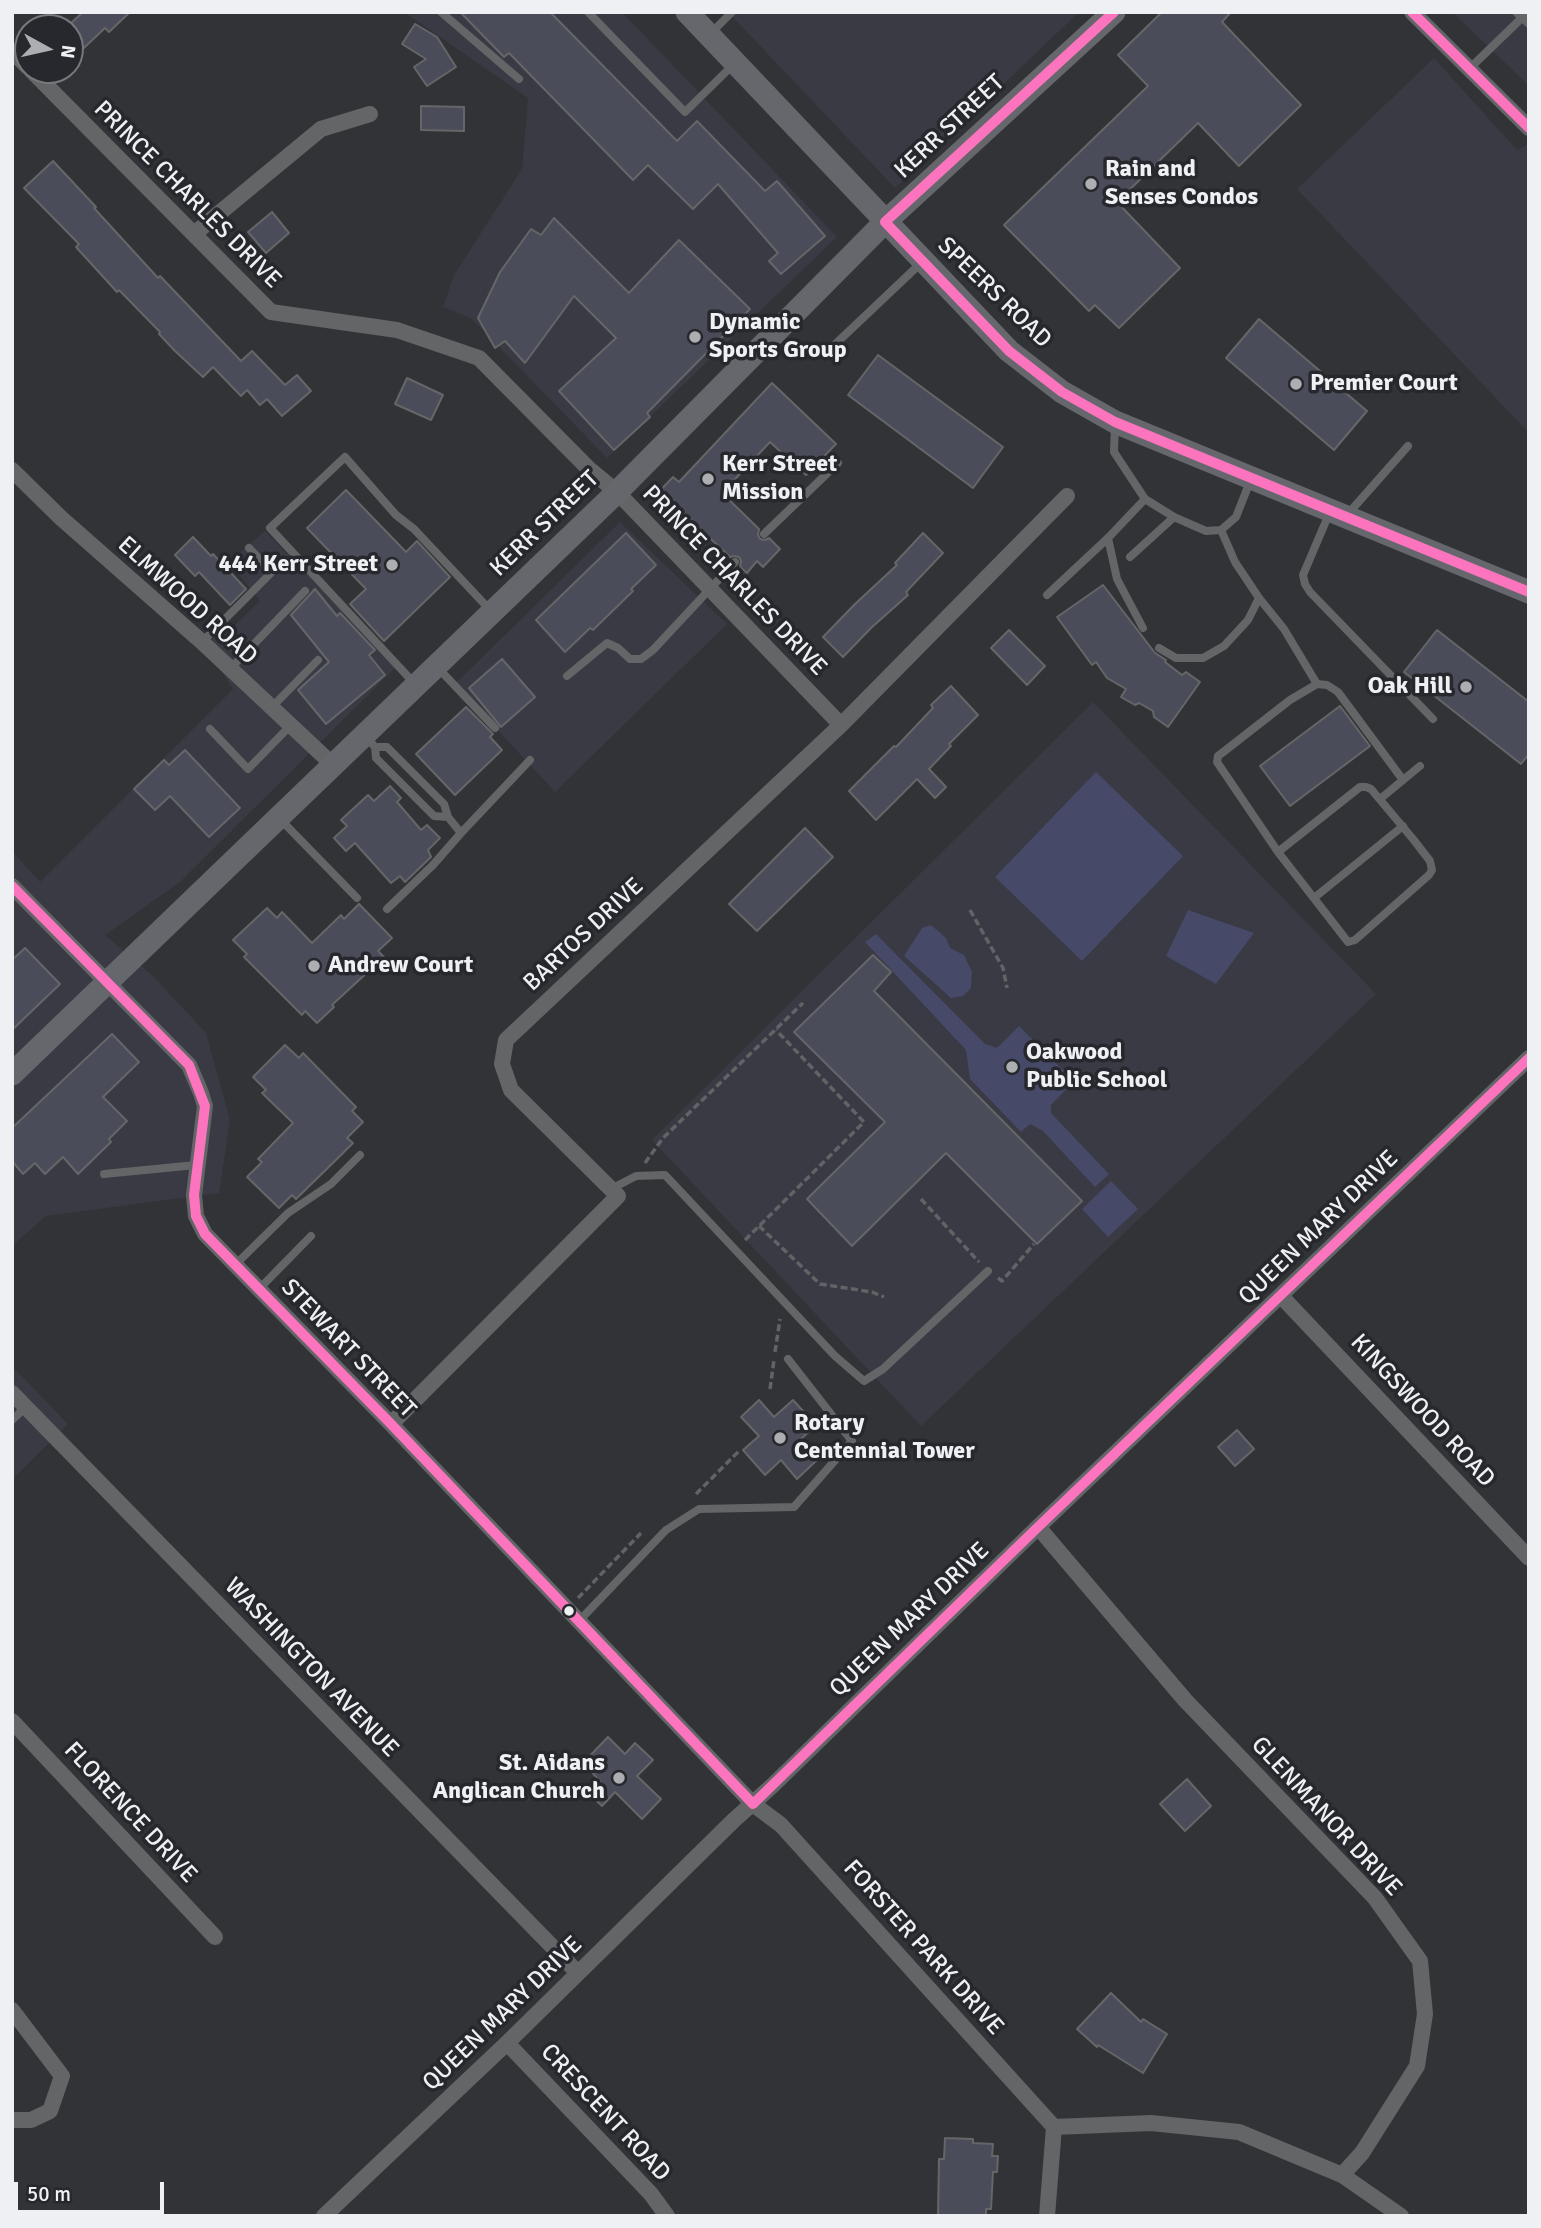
<!DOCTYPE html>
<html>
<head>
<meta charset="utf-8">
<style>
	body { margin:0 }
	#map { position:relative; width:1541px; height:2228px; overflow:hidden; background:#323336; font-family:Signika,sans-serif }
	canvas { display:block }
	.frame { position:absolute; inset:0; border:14px solid #eff0f3; pointer-events:none }
	.north { position:absolute; left:14px; top:14px; width:70px; height:70px; box-sizing:border-box; background:#27282d; border:2px solid #77787c; border-radius:50%; rotate:98deg; font-size:19px; font-weight:700; line-height:28px; text-align:center; color:#eff0f3 }
	.north::after { content:''; display:block; margin:auto; width:24px; height:32px; background:#adaeb1; clip-path:polygon(50% 0,100% 100%,50% 72%,0 100%) }
	.scale { position:absolute; left:14px; top:2182px; width:150px; height:32px; box-sizing:border-box; border:4px solid #eff0f3; border-top:0; padding-left:9px; font-size:21px; line-height:24px; white-space:nowrap; color:#eff0f3; -webkit-text-stroke:5px #27282d; paint-order:stroke }
</style>
</head>
<body>
<div id="map">
<canvas width="1541" height="2228"></canvas>
<div class="frame"></div>
<div class="north">N</div>
<div class="scale">50 m</div>
</div>
<script>
const ctx = document.querySelector('canvas').getContext('2d');
ctx.lineJoin = 'round';
function fillPath(path, color) { ctx.fillStyle = color; ctx.fill(path, 'evenodd'); }
const poly = rows => new Path2D(rows.map(r => 'M' + r).join(''));
function trace(path, color, width, dash) { ctx.strokeStyle = color; ctx.lineWidth = width; ctx.lineCap = dash ? 'butt' : 'round'; ctx.setLineDash(dash || []); ctx.stroke(path); }
function write(font, color, halo, rows, align = 'center') {
  ctx.font = font + ' Signika,sans-serif'; ctx.lineWidth = 7; ctx.setLineDash([]); ctx.textBaseline = 'middle'; ctx.strokeStyle = halo; ctx.fillStyle = color; for (const [text, x, y, turn = 0] of rows) {
    ctx.save(); ctx.translate(x, y); ctx.rotate((+turn || 0) * Math.PI / 180); ctx.textAlign = isNaN(turn) ? turn : align; if (halo) ctx.strokeText(text, 0, 0); ctx.fillText(text, 0, 0); ctx.restore();
  }
}
const built = poly([
	[404,12,622,12,837,237,607,458,471,318,443,307,454,275,522,169,528,98],
	[728,12,1079,12,895,188],
	[1452,12,1529,12,1529,86],
	[1434,58,1517,150,1529,144,1529,433,1297,189],
	[620,522,727,624,555,792,455,684],
	[265,531,397,666,180,882,105,935,153,976,206,1033,230,1120,219,1193,46,1216,12,1246,12,851,40,882,233,689,202,642,231,629,260,601,229,562],
	[1093,702,1376,994,921,1426,652,1140],
	[12,1366,68,1424,12,1480]
]);
const green = poly([
	[1096,772,1183,856,1082,961,995,877],
	[1188,910,1254,933,1216,984,1166,956],
	[931,925,946,938,950,948,964,955,972,972,971,988,963,996,951,998,904,956,922,928],
	[876,934,985,1044,997,1048,1019,1026,1074,1081,1051,1105,1051,1113,1109,1174,1095,1187,1043,1131,1030,1124,1021,1132,970,1079,966,1050,865,942],
	[1111,1181,1138,1209,1108,1237,1082,1209]
]);
const building = poly([
	[83,12,130,12,109,32,105,28,70,61,70,24,83,12],
	[460,12,550,12,677,141,697,121,765,191,777,181,825,236,781,274,769,261,778,253,718,184,693,209,648,165,633,180,509,53,504,57,460,12],
	[1162,12,1231,12,1222,22,1301,105,1239,166,1198,123,1117,202,1180,268,1119,328,1095,305,1089,311,1004,225,1148,86,1118,55,1162,12],
	[415,24,437,37,456,67,427,86,414,67,426,59,402,44,415,24],
	[421,106,464,107,464,131,421,130,421,106],
	[53,161,96,207,94,208,158,278,160,276,241,361,252,351,285,385,297,375,311,391,282,416,267,399,260,405,247,390,241,396,213,367,203,377,175,351,159,334,160,332,119,290,117,292,76,247,79,244,24,188,53,161],
	[272,212,289,233,266,253,248,232,272,212],
	[554,218,629,293,679,240,750,309,647,413,650,417,614,450,559,391,616,338,574,296,525,363,505,341,495,348,478,318,500,272,531,229,541,235,554,218],
	[1259,319,1367,411,1334,450,1226,358,1259,319],
	[878,355,1003,447,973,488,848,395,878,355],
	[407,378,443,395,431,420,395,404,407,378],
	[772,383,836,444,806,475,770,442,722,493,759,529,758,535,760,539,765,540,769,538,780,549,763,567,757,561,747,573,740,567,741,561,739,557,734,556,730,557,677,507,672,512,655,496,673,477,679,482,772,383],
	[346,490,406,552,417,541,450,577,384,641,350,604,366,589,307,528,346,490],
	[626,533,656,565,631,589,633,591,593,630,590,628,565,652,536,620,626,533],
	[923,533,943,553,906,592,908,595,871,628,843,657,823,637,855,604,897,565,895,563,923,533],
	[193,537,211,556,213,554,246,589,230,605,199,572,195,576,175,555,193,537],
	[1103,585,1155,653,1166,660,1165,662,1182,675,1186,672,1200,682,1168,727,1154,717,1153,711,1139,703,1135,705,1121,697,1126,689,1107,678,1096,662,1092,665,1057,617,1103,585],
	[315,589,337,616,340,613,375,650,369,655,385,675,326,724,298,690,329,662,291,615,315,589],
	[1009,630,1045,666,1027,685,991,648,1009,630],
	[1437,630,1529,702,1529,754,1521,764,1404,672,1437,630],
	[502,659,535,697,501,727,469,688,502,659],
	[951,686,978,715,949,744,951,746,929,769,946,787,935,798,917,779,876,820,849,791,894,746,896,747,933,708,931,705,951,686],
	[1340,706,1370,746,1290,806,1260,766,1340,706],
	[466,707,493,734,490,737,502,750,455,795,416,754,466,707],
	[185,750,240,808,209,837,170,796,155,810,134,789,164,760,169,765,185,750],
	[390,786,401,798,397,802,421,830,427,825,440,838,428,850,431,857,405,882,400,876,391,883,355,843,346,851,334,838,347,826,341,820,368,795,374,801,390,786],
	[805,828,833,857,757,931,729,904,805,828],
	[359,904,392,938,378,951,384,957,332,1005,334,1007,317,1023,305,1011,302,1015,244,957,247,954,233,940,267,908,277,918,282,912,312,943,341,915,344,919,359,904],
	[25,948,60,984,12,1030,12,960,25,948],
	[873,955,891,972,874,991,1082,1201,1037,1244,946,1153,852,1246,807,1199,885,1122,794,1032,873,955],
	[112,1034,139,1062,103,1097,127,1121,109,1139,111,1142,78,1174,63,1157,45,1174,35,1163,23,1174,12,1161,12,1128,112,1034],
	[285,1045,299,1058,303,1053,356,1107,352,1111,363,1122,347,1138,353,1143,342,1154,296,1199,292,1195,279,1208,247,1177,262,1162,258,1159,293,1123,262,1093,266,1090,253,1077,285,1045],
	[759,1400,774,1417,793,1400,816,1425,800,1440,818,1459,797,1479,781,1460,765,1475,743,1450,759,1436,741,1417,759,1400],
	[1237,1430,1254,1449,1235,1466,1218,1447,1237,1430],
	[608,1737,625,1754,635,1743,653,1760,637,1776,661,1799,642,1819,615,1792,602,1806,588,1793,600,1781,583,1763,608,1737],
	[1187,1779,1211,1806,1185,1831,1160,1804,1187,1779],
	[1111,1993,1141,2022,1143,2019,1167,2034,1143,2073,1098,2045,1097,2047,1077,2029,1111,1993],
	[945,2138,973,2139,973,2143,993,2144,992,2156,998,2156,997,2172,993,2172,991,2209,986,2209,986,2216,938,2216,939,2159,944,2159,945,2138]
]);
const path = poly([
	[970,910,1003,968,1007,988],
	[645,1163,663,1138,803,1003],
	[921,1199,979,1262],
	[759,1226,820,1284,872,1292,884,1297],
	[745,1240,864,1122,776,1030],
	[998,1278,1002,1281,1034,1244],
	[775,1352,780,1319],
	[770,1389,774,1360],
	[696,1494,739,1451],
	[578,1598,641,1533]
]);
const service = poly([
	[441,12,519,79],
	[588,12,685,112,733,65],
	[1516,12,1529,24],
	[709,35,732,12],
	[1469,69,1528,12],
	[827,352,921,263],
	[1115,425,1114,452,1145,499,1174,517,1206,531,1221,530,1236,517,1251,479],
	[1329,514,1303,575,1305,584,1310,592,1433,719],
	[1347,515,1408,446],
	[1221,530,1235,562,1259,598,1284,629,1317,684,1290,700,1222,753,1218,756,1217,762,1278,852,1348,942,1355,940,1429,875,1432,870,1430,861,1413,839,1371,789,1366,787,1360,787,1278,852],
	[764,534,838,463],
	[1108,538,1117,579,1143,628],
	[1130,557,1174,517],
	[1047,595,1108,538,1145,499],
	[202,642,272,572,249,548],
	[1159,648,1176,658,1203,658,1224,646,1248,620,1259,598],
	[438,668,495,728],
	[230,669,305,591],
	[567,676,607,643,618,648,630,659,641,659,653,650,735,562],
	[414,683,270,528,345,457,396,515,414,529,491,611],
	[1317,684,1327,685,1338,692,1403,780],
	[271,708,318,660],
	[210,729,248,769,290,726],
	[365,736,375,747,376,758,434,816,448,817,444,804,387,747,375,747],
	[1380,799,1420,766],
	[448,817,461,833,530,760],
	[280,819,357,898],
	[1314,898,1403,826],
	[387,909,433,865,461,833],
	[104,1174,196,1165],
	[611,1189,636,1176,665,1175,835,1356,864,1381,883,1369,988,1271],
	[235,1265,288,1213,331,1184,360,1155],
	[259,1289,311,1236],
	[12,1420,26,1407],
	[579,1621,666,1530,699,1509,794,1507,852,1441,788,1359]
]);
const minor = poly([
	[1412,12,1529,128],
	[12,51,28,67],
	[31,70,271,312,397,330,479,358,589,469,617,492,841,725],
	[194,234,321,129,370,114],
	[12,470,61,518,202,642,332,764],
	[12,886,189,1065,201,1093,205,1106,194,1195,196,1216,205,1234,391,1424,753,1804,781,1825,1054,2127],
	[1281,1296,1529,1558],
	[12,1393,578,1973],
	[391,1424,618,1196,511,1090,502,1064,506,1040,841,725,1067,496],
	[1038,1527,1185,1700,1375,1898,1420,1961,1425,2014,1417,2066,1362,2153,1342,2175],
	[12,1721,215,1937],
	[12,2010,62,2076,50,2111,31,2120,12,2120],
	[507,2043,651,2194,667,2216],
	[1054,2127,1151,2123,1239,2132,1342,2175,1401,2216],
	[324,2216,507,2043,734,1820,772,1786,1038,1527,1529,1058],
	[1047,2216,1054,2127]
]);
const secondary = poly([
	[687,12,1009,351,1062,392,1115,422,1529,592],
	[12,1074,617,492,885,222,1114,12]
]);
const bus1 = poly([
	[1114,12,885,222,1009,351,1062,392,1115,422,1529,592],
	[1412,12,1529,128],
	[12,886,189,1065,205,1106,194,1195,196,1216,205,1234,391,1424,753,1804,1038,1527,1529,1058]
]);
const markers = [
	[1091,184,7,"#adaeb1"],
	[695,337,7,"#adaeb1"],
	[1296,384,7,"#adaeb1"],
	[708,479,7,"#adaeb1"],
	[392,565,7,"#adaeb1"],
	[1466,687,7,"#adaeb1"],
	[314,966,7,"#adaeb1"],
	[1012,1067,7,"#adaeb1"],
	[780,1438,7,"#adaeb1"],
	[569,1611,6,"#eff0f3"],
	[619,1778,7,"#adaeb1"]
];
const streetNames = [
	["KERR STREET",950,127,-43],
	["PRINCE CHARLES DRIVE",187,195,45],
	["SPEERS ROAD",994,293,44],
	["KERR STREET",545,524,-44],
	["PRINCE CHARLES DRIVE",734,581,46],
	["ELMWOOD ROAD",187,601,42],
	["BARTOS DRIVE",584,935,-43],
	["QUEEN MARY DRIVE",1319,1228,-44],
	["STEWART STREET",348,1349,46],
	["KINGSWOOD ROAD",1422,1411,47],
	["QUEEN MARY DRIVE",910,1620,-44],
	["WASHINGTON AVENUE",311,1668,46],
	["FLORENCE DRIVE",130,1813,47],
	["GLENMANOR DRIVE",1326,1817,47],
	["FORSTER PARK DRIVE",923,1948,48],
	["QUEEN MARY DRIVE",503,2014,-44],
	["CRESCENT ROAD",605,2113,47]
];
const poiNames = [
	["Rain and",1105,170],
	["Senses Condos",1105,198],
	["Dynamic",709,323],
	["Sports Group",709,351],
	["Premier Court",1310,384],
	["Kerr Street",722,465],
	["Mission",722,493],
	["444 Kerr Street",378,565,"right"],
	["Oak Hill",1452,687,"right"],
	["Andrew Court",328,966],
	["Oakwood",1026,1053],
	["Public School",1026,1081],
	["Rotary",794,1424],
	["Centennial Tower",794,1452],
	["St. Aidans",605,1764,"right"],
	["Anglican Church",605,1792,"right"]
];
fillPath(built, '#393a44');
fillPath(green, '#464967');
fillPath(building, '#4b4c59');
trace(building, '#656668', 2);
trace(path, '#626365', 3.5, [7, 3.5]);
trace(service, '#646567', 8);
trace(minor, '#646567', 16);
trace(secondary, '#66676c', 23);
trace(bus1, '#fc73be', 10);
for (const [x, y, r, color] of markers) { const dot = new Path2D(); dot.arc(x, y, r, 0, 2 * Math.PI); ctx.fillStyle = color; ctx.fill(dot); trace(dot, '#27282d', 2.5); }
write('24px', '#eff0f3', '#27282d', streetNames);
write('bold 24px', '#eff0f3', '#27282d', poiNames, 'left');
</script>
</body>
</html>
